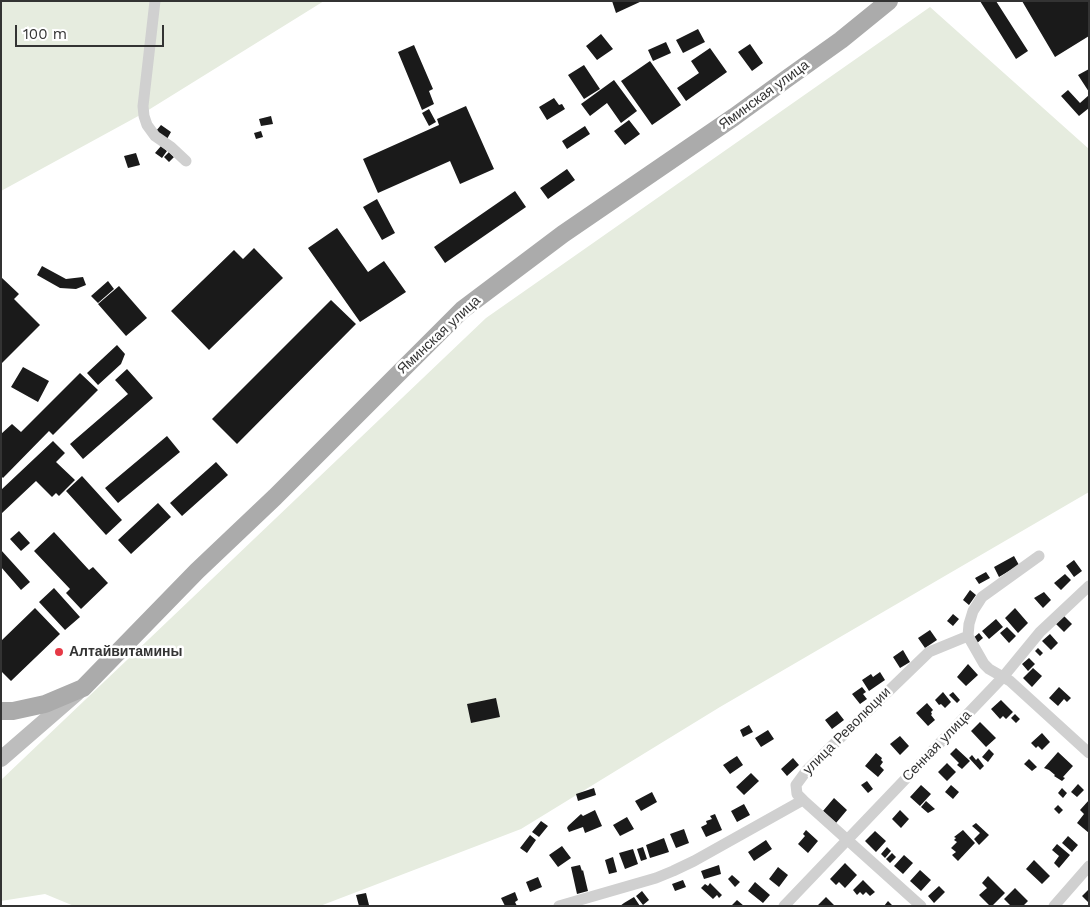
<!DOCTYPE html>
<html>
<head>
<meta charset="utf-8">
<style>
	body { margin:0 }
	#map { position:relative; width:1090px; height:907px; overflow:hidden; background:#fff; font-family:"Work Sans",sans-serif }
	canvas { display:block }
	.frame { position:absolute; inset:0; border:2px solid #333; pointer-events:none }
	.scale { position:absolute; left:15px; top:25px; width:149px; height:22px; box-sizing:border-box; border:2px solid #333; border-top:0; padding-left:6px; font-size:15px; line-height:18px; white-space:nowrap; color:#333; -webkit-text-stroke:4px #fff; paint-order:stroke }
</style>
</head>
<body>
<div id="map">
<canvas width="1090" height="907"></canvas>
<div class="frame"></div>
<div class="scale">100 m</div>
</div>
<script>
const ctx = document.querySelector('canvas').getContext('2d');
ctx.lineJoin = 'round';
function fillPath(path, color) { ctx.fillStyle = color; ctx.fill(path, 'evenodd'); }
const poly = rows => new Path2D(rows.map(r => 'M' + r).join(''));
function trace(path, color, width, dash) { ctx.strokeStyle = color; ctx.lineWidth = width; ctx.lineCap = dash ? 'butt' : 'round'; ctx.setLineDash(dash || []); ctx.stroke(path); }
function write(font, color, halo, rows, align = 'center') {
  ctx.font = font + ' "Work Sans",sans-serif'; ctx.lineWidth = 5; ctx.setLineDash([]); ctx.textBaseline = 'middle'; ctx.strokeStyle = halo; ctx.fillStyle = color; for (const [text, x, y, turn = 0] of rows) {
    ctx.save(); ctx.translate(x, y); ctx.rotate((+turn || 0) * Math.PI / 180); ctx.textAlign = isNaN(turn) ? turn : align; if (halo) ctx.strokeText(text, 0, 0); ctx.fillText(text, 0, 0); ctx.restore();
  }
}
const green = poly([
	[1,1,324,1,142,114,1,191],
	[930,7,1089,149,1089,492,720,707,521,829,320,906,74,906,45,894,1,901,1,780,486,318]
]);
const building = poly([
	[612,1,642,1,616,13],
	[980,1,996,1,1028,51,1016,59],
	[1022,1,1089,1,1089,36,1055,57],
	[698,29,705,42,683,53,676,40],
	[601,34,613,49,597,60,586,46],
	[666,42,671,53,653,61,648,50],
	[750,44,763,63,752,71,738,52],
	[414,45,433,89,429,91,434,104,422,110,398,52],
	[710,48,727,72,686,101,677,88,699,73,691,61],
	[650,61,681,105,652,125,621,81],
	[584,65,600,89,584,99,568,75],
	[1089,69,1089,92,1078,75],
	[614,80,637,111,621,123,607,103,590,116,581,104],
	[1068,90,1080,103,1089,95,1089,108,1079,116,1061,96],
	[554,98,559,105,562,104,565,109,547,120,539,107],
	[466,106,494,169,460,184,450,161,378,193,363,159,439,125,437,119],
	[429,109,436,122,429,126,422,113],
	[271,116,273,124,261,126,259,119],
	[629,120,640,134,625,145,614,131],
	[161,125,171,132,167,139,156,131],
	[585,126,590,134,567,149,562,141],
	[261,131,263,137,256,139,254,133],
	[161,146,167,151,162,158,155,153],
	[169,152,174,157,169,162,164,157],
	[136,153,140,165,128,168,124,156],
	[567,169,575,180,548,199,540,188],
	[515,191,526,207,445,263,434,247],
	[377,199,395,233,382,240,363,207],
	[337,228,368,272,384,261,406,292,360,322,308,248],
	[254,248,283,278,209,350,171,311,234,250,243,259],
	[42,266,66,279,83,277,86,285,76,289,60,288,37,275],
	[1,277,19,294,14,299,40,325,1,364],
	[108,281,114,289,98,303,91,296],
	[119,286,147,318,126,336,98,304],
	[331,300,356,324,237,444,212,419],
	[117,345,125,354,121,364,98,385,87,373],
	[23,367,49,381,38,402,11,387],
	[127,369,153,398,83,459,70,444,128,394,115,380],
	[80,373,98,390,53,435,49,431,3,478,1,476,1,434,12,424,21,432],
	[167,436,180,452,118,503,105,488],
	[53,441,65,453,56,462,75,480,59,496,56,493,52,497,36,481,1,514,1,490],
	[216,462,228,475,182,516,170,503],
	[82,476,122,520,106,535,66,491],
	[158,503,171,517,131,554,118,540],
	[19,531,30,543,21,551,10,539],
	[54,532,89,570,93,567,108,583,81,609,66,593,70,589,34,551],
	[1,550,30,582,21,590,1,567],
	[1014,556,1019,565,999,577,994,567],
	[1074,560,1082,571,1074,577,1066,566],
	[986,572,990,578,979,584,975,578],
	[1065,574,1071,580,1061,590,1054,583],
	[54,588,80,617,65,630,39,602],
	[970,590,976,595,969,605,963,600],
	[1044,592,1051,600,1043,608,1034,598],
	[35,608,60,634,11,681,1,671,1,641],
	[1015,608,1028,623,1018,633,1005,618],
	[953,614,959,619,953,626,947,621],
	[1064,616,1072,624,1064,632,1056,624],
	[996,619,1003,627,989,639,982,631],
	[1007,627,1016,636,1009,643,1000,633],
	[930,630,937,640,925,648,918,638],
	[979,633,983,638,976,644,972,639],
	[1050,634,1058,643,1051,650,1042,641],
	[1038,648,1043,653,1040,656,1035,651],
	[903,650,910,662,900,668,893,657],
	[1029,658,1035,664,1028,671,1022,664],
	[968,664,978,675,966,686,957,677],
	[1033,668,1042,676,1032,687,1023,678],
	[880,672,885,680,869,691,862,680,871,674,873,677],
	[862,687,866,692,863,694,867,699,860,704,852,694],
	[1059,687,1071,698,1067,702,1064,699,1058,706,1049,698],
	[943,692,951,702,945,708,941,704,939,705,935,700],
	[953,692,960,700,957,703,949,695],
	[496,698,500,717,471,723,467,704],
	[1001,700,1013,712,1006,719,1003,716,1000,719,991,709],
	[927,703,933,710,931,712,932,714,931,715,935,720,928,726,916,713],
	[837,711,844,720,832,729,825,720],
	[1015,714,1020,719,1016,723,1011,718],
	[980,722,996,738,986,747,971,731],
	[749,725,753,732,743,737,740,730],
	[768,730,774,739,761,747,755,738],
	[1042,733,1050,742,1042,750,1038,746,1036,748,1031,743],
	[900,736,909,746,900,755,890,744],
	[956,748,970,761,962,769,957,765,959,763,950,754],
	[989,749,994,754,988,762,982,757],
	[1058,752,1073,766,1063,777,1065,778,1062,781,1054,776,1055,775,1049,770,1044,768],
	[876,753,882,758,881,760,883,762,880,766,884,770,878,777,865,766],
	[972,755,976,760,978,758,984,766,980,770,969,758],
	[737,756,743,765,730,774,723,765],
	[793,758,799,765,787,776,781,769],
	[1029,759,1037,767,1032,771,1024,764],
	[947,763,956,772,947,781,938,772],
	[751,773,759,781,744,795,736,787],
	[867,781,873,789,868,793,861,785],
	[1078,784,1084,790,1077,797,1071,792],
	[921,785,931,794,920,806,910,797],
	[951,785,959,792,953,799,945,792],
	[594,788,596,795,578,801,576,794],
	[1062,788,1067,793,1063,798,1058,793],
	[652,792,657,802,641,811,635,801],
	[834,798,847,810,836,823,823,811],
	[1089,800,1089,833,1077,823,1084,814,1080,810],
	[926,801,935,809,928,813,921,807],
	[744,804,750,815,737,822,731,811],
	[1058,805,1063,810,1059,814,1054,809],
	[595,810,602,826,585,833,583,827,569,832,567,828,568,826,581,814,583,816],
	[900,810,909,819,901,828,892,819],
	[715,814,722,830,706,837,701,827,707,824,706,821,712,819,710,816],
	[627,817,634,829,620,836,613,825],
	[541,821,548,826,539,837,532,832],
	[976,823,989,835,979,845,974,839,980,833,972,826],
	[684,829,689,843,676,848,670,834],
	[806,830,818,841,808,853,798,844,805,836,803,834],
	[963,830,975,843,958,861,952,855,956,852,951,848,957,842,954,840,956,838,954,837],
	[875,831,886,841,876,852,865,841],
	[530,835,536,840,527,853,520,848],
	[1068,836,1078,845,1072,852,1062,843],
	[664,838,669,852,650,858,646,845],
	[766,840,772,849,754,861,748,852],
	[1057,844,1070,855,1059,868,1054,863,1059,856,1052,850],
	[562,846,571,858,558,867,549,855],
	[643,847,647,859,641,861,637,849],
	[887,847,891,851,885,858,881,854],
	[633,849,638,864,625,869,619,853],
	[892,853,896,857,890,863,886,859],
	[904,855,913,863,903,874,894,866],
	[613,857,617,872,609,874,605,860],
	[1034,860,1050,876,1042,884,1026,869],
	[845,863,857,875,845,888,839,882,836,885,830,879],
	[580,865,582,871,583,870,588,891,577,894,571,867],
	[719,865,721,874,704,879,701,871],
	[778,867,788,875,779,887,769,879],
	[920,870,931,880,921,891,910,881],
	[732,875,740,882,735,887,728,879],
	[988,876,1005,893,992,906,990,906,979,895,987,888,982,883],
	[538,877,542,887,530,892,526,882],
	[683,880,686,887,675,891,672,884],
	[863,880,875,892,870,896,866,892,863,895,860,892,857,895,853,890],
	[755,882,770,895,763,903,748,891],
	[710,883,722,895,719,898,717,895,713,899,701,888,705,884,708,886],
	[939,886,945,892,934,903,928,896],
	[1015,888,1028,901,1023,906,1011,906,1004,899],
	[1089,889,1089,903,1082,896],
	[642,891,649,900,643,905,636,896],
	[515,892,518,900,515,902,517,906,505,906,501,898],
	[366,893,369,905,359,906,356,895],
	[634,897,640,906,620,906,624,903],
	[826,897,835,906,817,906],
	[737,900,744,906,731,906],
	[888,901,893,906,884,906]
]);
const minor = poly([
	[155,1,143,106,144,116,147,125,155,136,171,147,186,161],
	[968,636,984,664,989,669,1010,681,1089,753],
	[803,800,921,906],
	[559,906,656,878,673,871,694,861,803,800,797,794,796,785,807,770,929,652,968,636,969,624,973,611,982,597,1039,556],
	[784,906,1003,677,1040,632,1089,586],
	[1054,906,1089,866]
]);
const secondary = poly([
	[1,759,77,693]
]);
const primary = poly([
	[1,711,13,711,45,704,83,688,197,571,275,497,462,310,563,234,734,117,785,80,841,40,889,1]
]);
const markers = [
	[59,652,5,"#e63946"]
];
const streetNames = [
	["Яминская улица",764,95,-36],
	["Яминская улица",439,335,-43],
	["улица Революции",847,731,-45],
	["Сенная улица",937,746,-46]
];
const poiNames = [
	["Алтайвитамины",69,652]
];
fillPath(green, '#e6ecdf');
fillPath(building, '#1a1a1a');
trace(minor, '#d0d0d0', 11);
trace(secondary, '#bdbdbd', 16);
trace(primary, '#ababab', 18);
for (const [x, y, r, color] of markers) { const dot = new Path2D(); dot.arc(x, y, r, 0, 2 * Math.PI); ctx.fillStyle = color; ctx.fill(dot); trace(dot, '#fff', 2); }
write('14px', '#333', '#fff', streetNames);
write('bold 14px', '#333', '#fff', poiNames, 'left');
</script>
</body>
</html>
